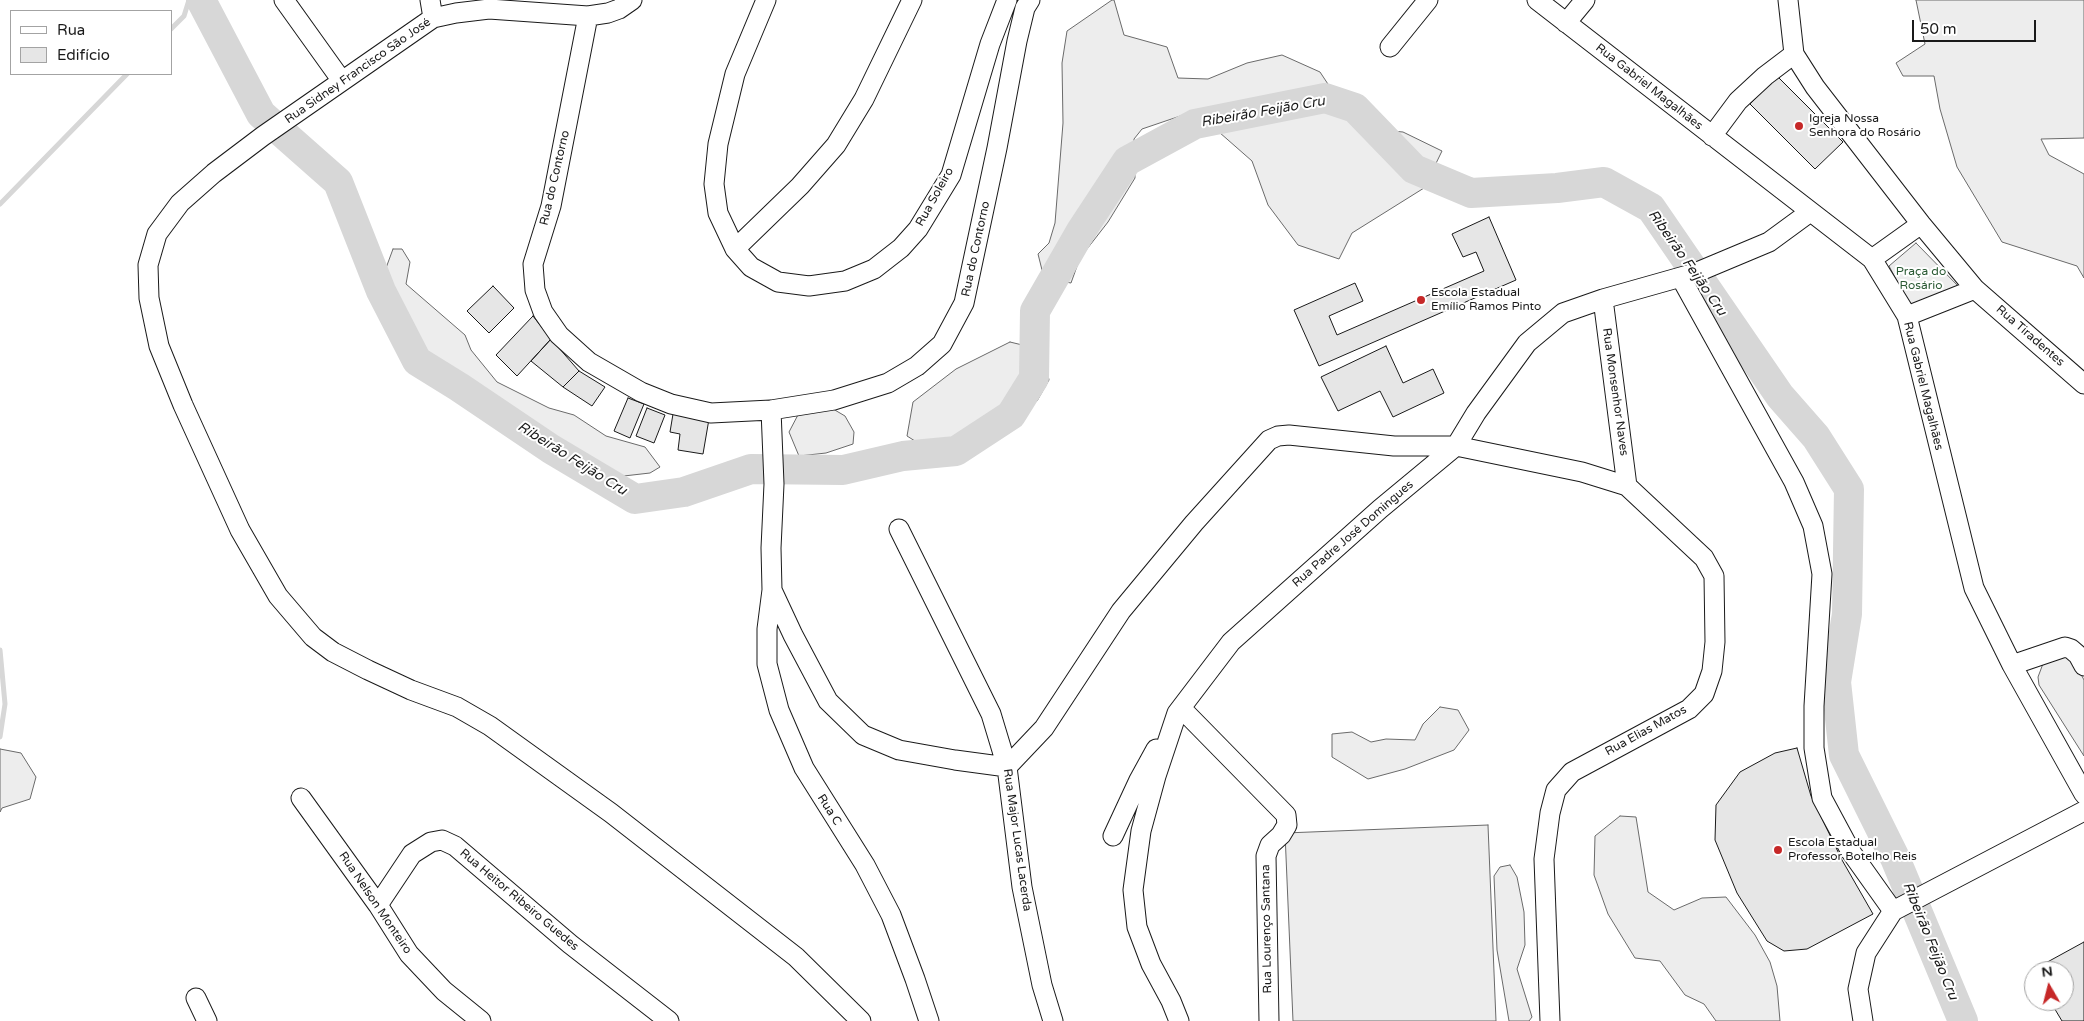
<!DOCTYPE html>
<html>
<head>
<meta charset="utf-8">
<style>
	body { margin:0 }
	#map { position:relative; width:2084px; height:1021px; overflow:hidden; background:#fff; font-family:"Varela Round",sans-serif }
	canvas { display:block }
	.legend { position:absolute; left:10px; top:10px; width:162px; height:65px; box-sizing:border-box; background:#fff; border:1px solid #a3a3a3; margin:0; padding:6px 9px; list-style:none; font-size:15px; color:#1a1a1a }
	.legend li { display:flex; align-items:center; gap:10px; height:25px }
	.legend b { width:25px; border:1px solid #a3a3a3 }
	.north { position:absolute; left:2024px; top:961px; width:50px; height:50px; box-sizing:border-box; background:#fff; border:1px solid #a3a3a3; border-radius:50%; rotate:352deg; font-size:14px; font-weight:700; line-height:20px; text-align:center; color:#1a1a1a }
	.north::after { content:''; display:block; margin:auto; width:18px; height:22px; background:#c62828; clip-path:polygon(50% 0,100% 100%,50% 72%,0 100%) }
	.scale { position:absolute; left:1912px; top:20px; width:124px; height:22px; box-sizing:border-box; border:2px solid #1a1a1a; border-top:0; padding-left:6px; font-size:15px; line-height:18px; white-space:nowrap; color:#1a1a1a; -webkit-text-stroke:4px #fff; paint-order:stroke }
</style>
</head>
<body>
<div id="map">
<canvas width="2084" height="1021"></canvas>
<ul class="legend">
<li><b style="height:6px;background:#fff"></b>Rua</li>
<li><b style="height:14px;background:#e6e6e6"></b>Edifício</li>
</ul>
<div class="north">N</div>
<div class="scale">50 m</div>
</div>
<script>
const ctx = document.querySelector('canvas').getContext('2d');
ctx.lineJoin = 'round';
function fillPath(path, color) { ctx.fillStyle = color; ctx.fill(path, 'evenodd'); }
const poly = rows => new Path2D(rows.map(r => 'M' + r).join(''));
function trace(path, color, width, dash) { ctx.strokeStyle = color; ctx.lineWidth = width; ctx.lineCap = dash ? 'butt' : 'round'; ctx.setLineDash(dash || []); ctx.stroke(path); }
function write(font, color, halo, rows, align = 'center') {
  ctx.font = font + ' "Varela Round",sans-serif'; ctx.lineWidth = 4; ctx.setLineDash([]); ctx.textBaseline = 'middle'; ctx.strokeStyle = halo; ctx.fillStyle = color; for (const [text, x, y, turn = 0] of rows) {
    ctx.save(); ctx.translate(x, y); ctx.rotate((+turn || 0) * Math.PI / 180); ctx.textAlign = isNaN(turn) ? turn : align; if (halo) ctx.strokeText(text, 0, 0); ctx.fillText(text, 0, 0); ctx.restore();
  }
}
const built = poly([
	[1112,0,1114,0,1124,35,1167,47,1178,78,1208,79,1247,63,1282,55,1320,72,1357,128,1403,132,1442,151,1424,188,1352,233,1339,259,1298,245,1268,205,1252,161,1195,111,1142,129,1134,139,1135,178,1108,222,1080,258,1071,283,1044,278,1038,254,1049,243,1055,223,1063,123,1062,63,1067,31,1112,0],
	[1916,0,2084,0,2084,138,2041,139,2049,155,2084,174,2084,278,2077,266,2002,242,1957,167,1940,109,1934,76,1903,76,1896,63,1925,44,1916,0],
	[1916,243,1961,289,1912,309,1889,266,1916,243],
	[393,249,402,249,410,262,406,284,465,335,471,350,497,382,549,408,574,415,606,436,645,447,660,467,650,473,615,477,574,454,426,356,411,339,386,268,393,249],
	[1010,342,1043,350,1049,380,1037,401,999,414,970,430,945,441,923,446,907,436,913,402,956,369,1010,342],
	[828,406,845,416,854,432,853,444,826,453,799,456,789,432,800,411,828,406],
	[2059,654,2073,659,2084,680,2084,756,2039,685,2038,677,2044,661,2059,654],
	[1440,707,1458,710,1469,730,1454,750,1405,769,1368,779,1332,757,1332,734,1352,732,1371,742,1386,739,1415,740,1423,724,1440,707],
	[0,749,21,753,36,777,30,799,2,808,0,812,0,749],
	[1620,816,1636,817,1648,892,1674,910,1702,898,1726,897,1755,935,1770,962,1777,986,1780,1021,1716,1021,1704,1004,1685,995,1660,961,1635,958,1608,914,1594,875,1595,836,1620,816],
	[1488,825,1496,1021,1293,1021,1285,833,1488,825],
	[1510,865,1517,877,1524,912,1525,945,1517,969,1532,1017,1529,1021,1509,1021,1497,950,1494,876,1500,867,1510,865]
]);
const stream = poly([
	[171,29,184,16,189,0],
	[0,204,127,74],
	[0,650,5,704,0,737]
]);
const river = poly([
	[201,0,261,114,338,182,381,291,417,361,459,387,551,449,635,499,684,492,751,469,843,470,903,456,956,451,1011,415,1034,378,1035,311,1081,231,1127,161,1195,124,1325,98,1355,108,1414,169,1471,193,1557,188,1604,182,1651,208,1780,396,1816,437,1849,489,1847,614,1836,682,1844,755,1895,858,1963,1021]
]);
const building = poly([
	[1777,76,1843,142,1815,169,1750,104,1777,76],
	[1489,217,1516,280,1319,366,1294,310,1355,283,1363,301,1329,316,1337,335,1484,271,1476,252,1463,257,1452,234,1489,217],
	[493,286,514,308,489,333,467,311,493,286],
	[533,316,551,339,517,376,496,355,533,316],
	[551,339,579,371,563,387,531,361,551,339],
	[1386,346,1403,383,1433,369,1444,393,1393,417,1380,391,1338,411,1321,377,1386,346],
	[579,371,605,387,592,406,563,387,579,371],
	[628,398,644,404,630,438,614,431,628,398],
	[647,408,665,415,654,443,636,436,647,408],
	[673,414,709,419,703,454,678,450,680,434,670,432,673,414],
	[1797,748,1811,796,1842,860,1873,914,1807,949,1784,951,1767,941,1737,893,1715,840,1716,805,1740,772,1775,753,1797,748],
	[2084,942,2084,1021,2062,1021,2050,1001,2064,1001,2064,971,2034,971,2034,975,2031,971,2084,942]
]);
const minor = poly([
	[284,0,342,81],
	[430,0,433,18],
	[632,0,619,9,608,13,588,16,489,9,456,13,433,18,263,136,214,173,180,203,157,234,148,265,149,298,159,346,183,405,240,530,278,596,313,637,333,652,368,670,411,690,457,707,490,726,611,813,796,957,861,1021],
	[766,0,735,74,718,144,714,184,718,213,735,249,751,267,778,282,809,286,845,281,874,269,901,248,918,229,951,175,990,44,1007,0],
	[1537,0,1872,259,1907,316,1974,588,2012,665,2084,794],
	[1788,0,1794,54,1815,87,1921,224,1975,289,2084,384],
	[588,16,551,206,533,264,535,290,543,312,559,335,589,362,641,392,671,404,711,413,771,410,834,400,888,383,917,366,942,344,964,303,997,148,1017,41,1025,8,1030,0],
	[1566,23,1585,0],
	[1390,47,1428,0],
	[1712,136,1738,101,1765,76,1794,54],
	[735,249,800,186,836,145,864,99,912,0],
	[1872,259,1921,224],
	[1681,278,1794,482,1813,526,1822,574,1814,706,1814,748,1822,798,1851,852,1893,911],
	[1603,299,1627,486],
	[1907,316,1975,289],
	[771,410,774,484,771,548,772,590,793,635,828,701,863,735,899,750,955,760,1007,767,1044,728,1121,611,1194,523,1269,440,1278,436,1289,435,1394,446,1456,446,1582,472,1627,486,1704,558,1714,576,1715,642,1712,671,1704,694,1689,709,1572,772,1556,790,1550,813,1544,859,1550,1021],
	[899,529,991,714,1007,767,1022,887,1042,985,1053,1021],
	[772,590,767,629,767,664,779,710,804,768,865,865,891,915,915,979,929,1021],
	[2012,665,2065,647,2071,649,2078,655,2084,666],
	[1181,708,1286,815,1287,825,1281,835,1270,845,1266,856,1269,1021],
	[301,798,378,905,409,954,444,991,481,1021],
	[1113,836,1139,780,1156,749],
	[378,905,412,854,431,842,442,840,455,846,570,944,669,1021],
	[196,998,207,1021],
	[1179,1021,1171,1001,1151,964,1137,927,1133,890,1141,831,1156,776,1177,713,1231,642,1380,509,1456,446,1476,413,1527,343,1563,313,1603,299,1695,273,1769,242,1810,212],
	[1863,1021,1858,989,1866,953,1893,911,2084,811]
]);
const markers = [
	[1799,126,5,"#c62828"],
	[1421,300,5,"#c62828"],
	[1778,850,5,"#c62828"]
];
const streetNames = [
	["Rua Sidney Francisco São José",358,71,-35],
	["Rua Gabriel Magalhães",1649,87,38],
	["Rua do Contorno",555,178,-77],
	["Rua Soleiro",935,197,-61],
	["Rua do Contorno",976,249,-78],
	["Rua Tiradentes",2030,336,41],
	["Rua Gabriel Magalhães",1923,386,76],
	["Rua Monsenhor Naves",1615,392,82],
	["Rua Padre José Domingues",1353,534,-41],
	["Rua Elias Matos",1646,731,-29],
	["Rua C",829,810,58],
	["Rua Major Lucas Lacerda",1017,840,82],
	["Rua Heitor Ribeiro Guedes",519,900,40],
	["Rua Nelson Monteiro",375,903,56],
	["Rua Lourenço Santana",1267,929,-91]
];
const poiNames = [
	["Igreja Nossa",1809,119],
	["Senhora do Rosário",1809,133],
	["Escola Estadual",1431,293],
	["Emílio Ramos Pinto",1431,307],
	["Escola Estadual",1788,843],
	["Professor Botelho Reis",1788,857]
];
const parkNames = [
	["Praça do",1921,272],
	["Rosário",1921,286]
];
const waterNames = [
	["Ribeirão Feijão Cru",1263,112,-10],
	["Ribeirão Feijão Cru",1687,263,55],
	["Ribeirão Feijão Cru",572,459,32],
	["Ribeirão Feijão Cru",1930,941,68]
];
fillPath(built, '#ededed');
trace(built, '#6a6a6a', 1);
trace(stream, '#d7d7d7', 5);
trace(river, '#d7d7d7', 30);
fillPath(building, '#e6e6e6');
trace(building, '#1a1a1a', 1);
trace(minor, '#1a1a1a', 21);
trace(minor, '#fff', 19);
for (const [x, y, r, color] of markers) { const dot = new Path2D(); dot.arc(x, y, r, 0, 2 * Math.PI); ctx.fillStyle = color; ctx.fill(dot); trace(dot, '#fff', 2); }
write('12px', '#1a1a1a', '#fff', streetNames);
write('12px', '#1a1a1a', '#fff', poiNames, 'left');
write('12px', '#2b5a34', '#fff', parkNames);
write('italic 14px', '#1a1a1a', '#fff', waterNames);
</script>
</body>
</html>
